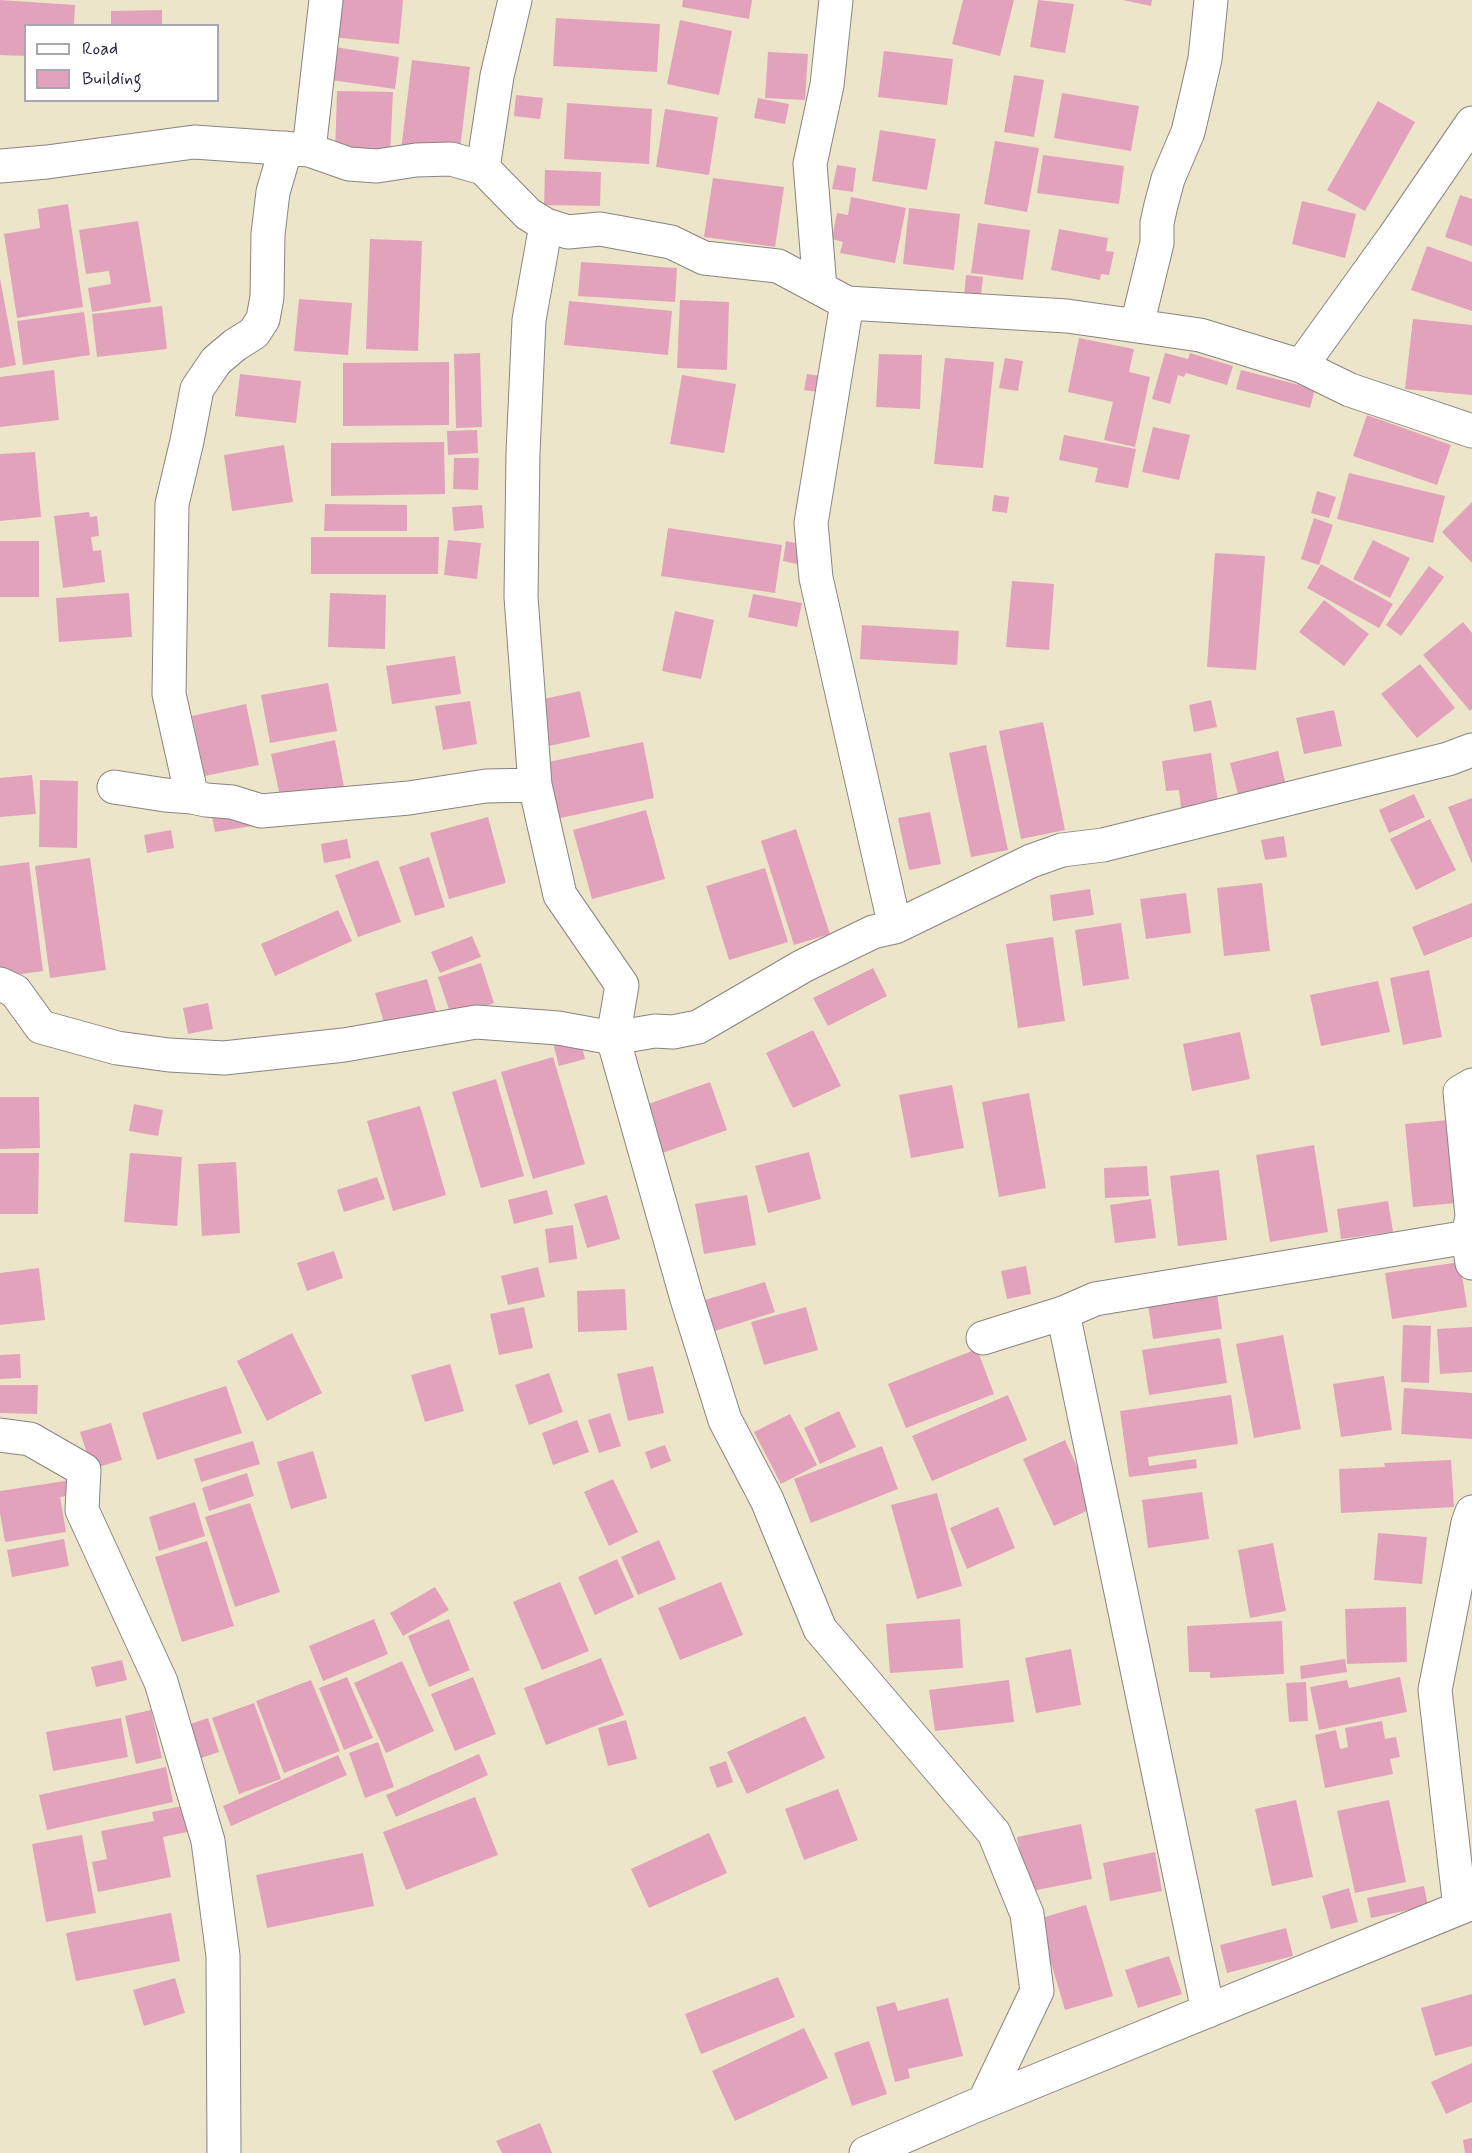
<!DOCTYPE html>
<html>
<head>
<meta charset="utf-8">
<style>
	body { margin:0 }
	#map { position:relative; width:1472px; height:2153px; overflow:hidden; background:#ede5c9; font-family:Mynerve,sans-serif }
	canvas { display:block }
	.legend { position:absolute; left:24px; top:24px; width:195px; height:78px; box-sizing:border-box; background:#fff; border:2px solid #a7a7b1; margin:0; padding:8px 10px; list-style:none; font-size:18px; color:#22223b }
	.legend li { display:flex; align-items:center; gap:12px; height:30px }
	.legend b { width:30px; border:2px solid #a7a7b1 }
</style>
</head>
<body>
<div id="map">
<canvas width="1472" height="2153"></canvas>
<ul class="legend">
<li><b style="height:8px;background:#fff"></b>Road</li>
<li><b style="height:16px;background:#e3a2bc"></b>Building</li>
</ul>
</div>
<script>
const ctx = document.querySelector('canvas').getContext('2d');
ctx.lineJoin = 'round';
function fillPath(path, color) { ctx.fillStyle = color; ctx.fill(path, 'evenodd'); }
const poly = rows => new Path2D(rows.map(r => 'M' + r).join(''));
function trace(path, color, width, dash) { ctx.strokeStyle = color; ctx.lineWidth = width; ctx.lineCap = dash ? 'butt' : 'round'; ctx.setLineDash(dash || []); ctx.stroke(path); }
const building = poly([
	[0,0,75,5,74,26,26,26,26,56,0,55],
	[335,0,403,0,399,44,331,37],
	[683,0,752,0,749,19,682,7],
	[963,0,1014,0,1000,56,952,44],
	[1038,0,1074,4,1065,53,1030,47],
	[1123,0,1152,0,1151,6],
	[162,10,162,26,111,26,111,11],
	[556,18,660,24,657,72,553,66],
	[680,20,732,31,719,95,667,84],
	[335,47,399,57,395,89,331,80],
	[884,51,953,59,947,105,878,97],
	[768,52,808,54,805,100,765,98],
	[412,60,470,67,459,157,401,150],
	[1014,75,1044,80,1034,137,1004,132],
	[337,91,393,92,390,156,335,155],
	[1062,93,1139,106,1131,151,1054,138],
	[516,95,543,98,540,119,514,116],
	[758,98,789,104,785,124,754,118],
	[1378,101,1415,122,1365,211,1327,190],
	[567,103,652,109,649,164,564,159],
	[665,109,718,117,709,175,656,167],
	[880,130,936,139,927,190,872,181],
	[995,141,1039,148,1027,212,984,204],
	[1043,155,1124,166,1119,204,1037,193],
	[837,165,856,168,853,192,832,189],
	[545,170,601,172,600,206,544,205],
	[713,178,784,187,775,247,704,237],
	[1460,195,1472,199,1472,246,1445,237],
	[851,197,906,208,895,263,840,253,843,242,832,239,837,213,848,215],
	[1302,201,1356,214,1345,258,1292,244],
	[68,204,83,307,17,318,4,234,40,228,38,209],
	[909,208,960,214,954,270,903,264],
	[138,221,151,302,92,312,88,288,111,284,109,271,86,274,79,230],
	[978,223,1030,230,1023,280,971,273],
	[1059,229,1108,238,1106,251,1114,252,1109,275,1101,274,1100,280,1051,270],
	[370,239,422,241,418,351,366,349],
	[1427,246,1472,262,1472,311,1411,290],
	[581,262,677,268,675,302,578,296],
	[966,275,983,277,981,296,964,295],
	[0,278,16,365,0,368],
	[299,299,352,303,348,355,294,351],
	[680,300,729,302,727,370,677,368],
	[569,301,672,311,668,355,564,345],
	[162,306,167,349,97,357,92,314],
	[84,312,90,355,23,365,17,321],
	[1413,319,1472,325,1472,395,1405,389],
	[1079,338,1134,349,1129,372,1150,377,1135,447,1104,440,1113,402,1068,392],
	[480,353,482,427,456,428,454,354],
	[1165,353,1188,359,1190,353,1233,366,1227,385,1186,373,1184,377,1178,375,1170,404,1152,399],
	[879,354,922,355,920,409,876,407],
	[945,358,994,362,983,468,934,464],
	[1005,358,1023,361,1018,391,999,388],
	[449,362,449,425,343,426,343,363],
	[54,370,59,420,0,427,0,377],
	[1241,370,1315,389,1310,408,1236,389],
	[240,374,301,381,296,423,235,416],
	[807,374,828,377,826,393,804,390],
	[682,375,736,384,724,453,670,444],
	[1367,415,1451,445,1437,485,1353,456],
	[1153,427,1190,435,1179,480,1142,472],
	[477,430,478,453,448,455,447,431],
	[1064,435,1136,449,1128,488,1095,482,1098,468,1059,460],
	[444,442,445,494,331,496,331,443],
	[284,445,293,502,232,511,224,455],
	[35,452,41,517,0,521,0,454],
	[454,458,479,458,478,490,453,489],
	[1349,473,1445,496,1433,543,1337,519],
	[1317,491,1336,497,1329,518,1311,513],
	[994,495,1009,497,1007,513,992,511],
	[1472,502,1472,563,1442,532],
	[325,504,407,505,407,531,324,531],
	[482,505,484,528,454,531,452,507],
	[89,512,90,517,97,516,99,536,91,537,93,551,101,550,105,582,63,588,54,516],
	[1314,518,1333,525,1319,565,1301,559],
	[668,528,782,545,775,593,661,576],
	[311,537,439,537,438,574,311,574],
	[448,540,481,543,477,579,444,575],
	[1373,540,1410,558,1390,598,1353,579],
	[0,541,39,541,39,597,0,597],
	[786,541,801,544,797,564,783,561],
	[1215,553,1265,556,1256,670,1207,667],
	[1321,564,1393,604,1379,628,1307,588],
	[1429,566,1444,577,1401,636,1386,625],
	[1012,581,1054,584,1049,650,1006,647],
	[129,593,132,637,59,642,56,598],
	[330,593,386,595,385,649,328,647],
	[753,594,802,603,797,627,748,617],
	[1324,600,1369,634,1344,666,1299,632],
	[675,611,714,620,701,679,662,671],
	[1463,622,1472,633,1472,709,1470,711,1423,655],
	[862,625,959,631,957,665,860,659],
	[455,656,461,694,392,704,386,666],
	[1420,664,1455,708,1417,738,1381,694],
	[328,683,337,731,270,743,261,695],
	[580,691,590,737,540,748,530,702],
	[1211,700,1217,727,1194,732,1189,705],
	[470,701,477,744,443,750,435,706],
	[246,704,259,765,205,776,192,716],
	[1334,710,1342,746,1304,754,1296,718],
	[1043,722,1065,830,1021,839,999,731],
	[335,740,345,792,282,805,271,754],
	[643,742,654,798,551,820,539,764],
	[986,745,1008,850,971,857,949,753],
	[1278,751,1286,786,1239,798,1230,763],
	[1211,753,1218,802,1181,808,1179,790,1166,791,1162,761],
	[32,775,36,814,0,817,0,778],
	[40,780,78,781,77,848,39,847],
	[1414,794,1425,817,1389,833,1379,810],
	[1472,798,1472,864,1448,807],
	[249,810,252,826,215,832,212,816],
	[646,810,665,879,592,899,573,830],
	[930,812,941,864,909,870,898,818],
	[488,817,506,883,449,899,430,833],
	[1430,819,1456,870,1416,890,1390,839],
	[796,829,830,934,794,945,761,841],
	[171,830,174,848,147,853,144,835],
	[1284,836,1287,857,1265,860,1261,840],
	[347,839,351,858,324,863,321,844],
	[429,857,445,907,415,916,399,867],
	[90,858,106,970,50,978,35,866],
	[378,860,401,922,358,937,335,875],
	[29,862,43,971,0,977,0,866],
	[765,868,788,942,729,960,706,886],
	[1262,883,1270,951,1224,956,1217,888],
	[1090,889,1094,915,1053,921,1050,895],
	[1186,893,1191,933,1146,939,1140,899],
	[1472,903,1472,937,1424,956,1412,927],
	[338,910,352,941,275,976,261,944],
	[1121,923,1129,979,1083,986,1075,930],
	[472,936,481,957,440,973,431,952],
	[1053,937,1065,1021,1018,1028,1006,944],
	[481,963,494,1003,452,1018,438,977],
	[873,968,887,996,828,1026,813,998],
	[1429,970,1442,1037,1403,1045,1390,978],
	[427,979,438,1017,387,1032,375,993],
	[1378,981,1390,1032,1321,1046,1310,995],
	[208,1003,213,1029,188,1034,183,1008],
	[813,1030,841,1086,793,1108,766,1053],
	[1240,1032,1250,1079,1192,1091,1183,1044],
	[579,1036,585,1059,559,1066,553,1043],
	[553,1057,585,1164,533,1179,501,1072],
	[496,1079,524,1176,481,1188,452,1092],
	[710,1082,727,1130,657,1155,640,1107],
	[952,1085,964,1148,911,1158,899,1095],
	[1029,1093,1046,1188,999,1197,982,1102],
	[0,1097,39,1097,40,1148,0,1149],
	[134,1104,163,1110,158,1136,129,1131],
	[420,1106,446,1195,393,1211,367,1121],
	[1449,1120,1456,1203,1413,1207,1405,1124],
	[1314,1145,1328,1232,1270,1242,1256,1155],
	[809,1152,821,1199,768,1213,755,1166],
	[0,1153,39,1153,38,1214,0,1214],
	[130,1153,182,1157,177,1226,124,1222],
	[236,1162,240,1233,202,1236,198,1164],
	[1147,1166,1149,1196,1105,1198,1104,1168],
	[1219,1170,1227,1240,1178,1246,1170,1176],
	[377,1177,385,1199,344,1212,337,1190],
	[547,1190,553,1214,514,1224,508,1200],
	[607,1195,620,1239,587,1248,574,1204],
	[747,1195,756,1245,704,1254,695,1204],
	[1151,1199,1156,1238,1115,1243,1110,1205],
	[1388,1201,1393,1232,1341,1239,1337,1209],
	[573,1225,577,1259,549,1263,545,1229],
	[334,1251,343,1278,307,1291,297,1263],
	[1460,1262,1467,1307,1392,1319,1385,1273],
	[1026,1266,1031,1294,1007,1299,1001,1271],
	[538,1267,545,1297,508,1305,501,1276],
	[39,1268,45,1320,0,1325,0,1273],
	[765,1282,775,1312,715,1331,705,1300],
	[625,1289,627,1330,578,1332,577,1291],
	[1217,1293,1222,1329,1153,1339,1148,1304],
	[524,1307,533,1348,499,1355,490,1314],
	[806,1307,818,1350,764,1365,751,1322],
	[1403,1325,1431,1326,1429,1383,1401,1382],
	[1472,1327,1472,1372,1440,1374,1437,1329],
	[292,1333,322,1393,267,1421,237,1361],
	[1283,1335,1301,1429,1254,1438,1236,1344],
	[1220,1338,1227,1383,1149,1395,1142,1350],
	[977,1349,994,1394,906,1428,888,1384],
	[20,1354,21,1378,0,1379,0,1355],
	[450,1364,464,1411,425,1422,411,1375],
	[653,1366,664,1413,628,1421,617,1374],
	[549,1373,563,1412,529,1425,515,1385],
	[1384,1376,1392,1430,1341,1437,1333,1384],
	[0,1385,38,1385,37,1414,0,1413],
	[226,1386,242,1433,157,1460,142,1413],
	[1404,1388,1472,1393,1472,1439,1401,1434],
	[1008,1395,1027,1440,932,1481,912,1436],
	[1231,1395,1238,1444,1148,1457,1149,1466,1196,1459,1197,1468,1129,1477,1120,1411],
	[839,1411,856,1447,820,1464,804,1428],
	[610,1413,621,1446,599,1453,588,1420],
	[790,1414,817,1465,781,1484,754,1432],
	[577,1420,589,1452,553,1465,542,1433],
	[111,1423,122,1460,92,1469,80,1432],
	[1065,1440,1095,1507,1054,1526,1023,1459],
	[253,1441,260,1464,201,1482,194,1459],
	[665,1445,671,1461,651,1469,645,1452],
	[882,1446,898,1489,811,1523,794,1479],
	[313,1451,327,1498,291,1509,277,1462],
	[1451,1460,1454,1507,1341,1513,1339,1469,1385,1467,1384,1463],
	[247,1473,254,1496,209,1511,202,1488],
	[78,1479,80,1494,60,1497,66,1532,5,1542,0,1513,0,1491],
	[613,1479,638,1532,609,1546,584,1492],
	[1202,1492,1209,1539,1148,1548,1142,1500],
	[937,1493,962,1586,917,1599,891,1505],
	[195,1502,205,1536,159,1551,149,1517],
	[250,1503,280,1592,235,1607,205,1517],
	[998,1507,1015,1548,967,1569,950,1528],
	[1378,1533,1427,1537,1422,1584,1374,1580],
	[64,1539,69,1566,12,1577,7,1550],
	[659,1540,676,1579,638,1595,621,1557],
	[207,1541,234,1626,182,1642,155,1557],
	[1273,1543,1286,1611,1250,1618,1238,1550],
	[617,1559,634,1597,595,1615,578,1577],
	[560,1582,589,1651,542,1670,513,1602],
	[721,1582,743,1635,680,1660,658,1608],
	[435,1587,449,1610,403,1636,390,1613],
	[1406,1607,1407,1662,1347,1664,1345,1609],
	[374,1619,388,1654,323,1681,309,1646],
	[449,1619,470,1670,429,1687,408,1636],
	[960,1619,963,1668,890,1673,886,1624],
	[1282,1621,1284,1674,1210,1678,1210,1672,1189,1672,1187,1626],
	[1071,1649,1081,1705,1036,1713,1025,1658],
	[601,1658,624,1715,546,1745,524,1688],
	[1345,1659,1347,1672,1301,1679,1300,1666],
	[122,1660,127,1680,96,1687,91,1667],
	[402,1661,434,1731,386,1753,354,1683],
	[347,1677,373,1738,344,1750,319,1688],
	[473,1677,496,1734,455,1751,431,1694],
	[1400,1677,1407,1712,1319,1730,1310,1687,1347,1680,1349,1688],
	[311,1680,340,1751,284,1773,256,1701],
	[1009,1680,1014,1722,935,1731,929,1690],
	[1306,1682,1308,1721,1289,1722,1286,1683],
	[254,1703,281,1779,239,1794,212,1718],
	[151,1710,162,1758,136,1764,125,1716],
	[805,1716,825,1758,747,1794,727,1752],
	[121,1718,128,1757,53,1771,46,1732],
	[208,1718,219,1752,201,1758,190,1724],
	[626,1720,637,1759,608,1766,598,1728],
	[1382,1721,1385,1739,1396,1737,1400,1757,1390,1759,1393,1774,1325,1788,1315,1735,1336,1730,1340,1749,1348,1747,1345,1728],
	[378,1742,394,1787,365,1798,349,1753],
	[479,1754,488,1775,396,1817,386,1795],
	[338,1755,347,1775,231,1826,223,1806],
	[726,1761,733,1782,717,1788,709,1767],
	[166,1767,173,1802,47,1830,39,1795],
	[838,1789,858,1840,804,1860,785,1809],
	[475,1797,498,1855,406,1890,383,1832],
	[1296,1800,1313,1877,1272,1886,1255,1809],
	[1389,1800,1406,1882,1355,1893,1337,1811],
	[187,1805,192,1831,163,1837,171,1877,98,1892,92,1862,107,1859,101,1831,154,1821,152,1812],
	[1081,1824,1092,1879,1027,1892,1017,1837],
	[709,1833,727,1873,649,1908,631,1869],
	[82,1835,96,1913,46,1922,32,1844],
	[1155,1852,1162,1891,1110,1901,1103,1863],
	[363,1853,374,1906,267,1928,256,1875],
	[1424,1886,1428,1906,1371,1918,1367,1898],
	[1349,1888,1358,1922,1331,1929,1322,1896],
	[1086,1905,1113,1996,1065,2010,1038,1919],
	[171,1913,180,1961,76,1981,66,1933],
	[1286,1928,1293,1956,1227,1973,1220,1945],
	[1169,1956,1182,1994,1138,2008,1125,1970],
	[778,1977,795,2017,701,2054,685,2014],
	[175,1978,185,2013,144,2026,133,1990],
	[1472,1994,1472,2046,1435,2056,1421,2008],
	[948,1998,963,2056,908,2069,910,2078,895,2082,876,2007,895,2002,898,2011],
	[804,2028,828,2078,735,2121,712,2071],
	[869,2041,887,2094,852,2106,834,2053],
	[1472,2063,1472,2102,1446,2114,1431,2082],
	[540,2123,552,2153,502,2153,496,2141],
	[1472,2138,1472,2153,1465,2153,1463,2140]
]);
const minor = poly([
	[309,150,326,0],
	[0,166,47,162,194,142,309,150,349,164,377,166,416,160,451,159,483,168,528,214,546,225,568,232,600,229,671,242,704,258,778,266,847,303,1067,316,1200,335,1301,366,1350,390,1472,431],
	[483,168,497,76,515,0],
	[546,225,529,320,523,453,521,597,535,785,560,895,622,985,613,1038,687,1299,725,1420,767,1500,820,1629,994,1833,1027,1914,1037,1991,984,2102],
	[820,288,810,164,827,85,836,0],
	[847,303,811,523,816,578,895,927],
	[1137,325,1157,243,1157,223,1161,205,1168,179,1188,132,1196,98,1205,59,1211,0],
	[1301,366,1394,237,1472,123],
	[114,787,165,795,192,797,206,800,232,802,261,811,409,798,486,786,535,785],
	[192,797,169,694,172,504,187,441,197,389,216,361,235,345,254,333,263,319,267,297,268,234,273,192,286,148],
	[0,984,15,991,41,1027,117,1048,169,1055,224,1058,344,1045,476,1022,558,1028,613,1038,655,1031,673,1032,698,1027,803,966,873,932,895,927,1031,861,1062,850,1103,845,1448,759,1472,750],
	[1472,1085,1460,1092,1472,1216,1468,1237,1472,1263],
	[1063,1313,1208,2011],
	[983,1338,1063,1313,1095,1299,1468,1237],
	[0,1435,30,1439,84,1470,82,1510,161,1682,208,1841,223,1956,224,2153],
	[1460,1908,1435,1690,1468,1523,1472,1512],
	[866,2153,972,2107,1472,1903]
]);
fillPath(building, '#e3a2bc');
trace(minor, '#888482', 35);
trace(minor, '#fff', 33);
</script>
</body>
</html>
